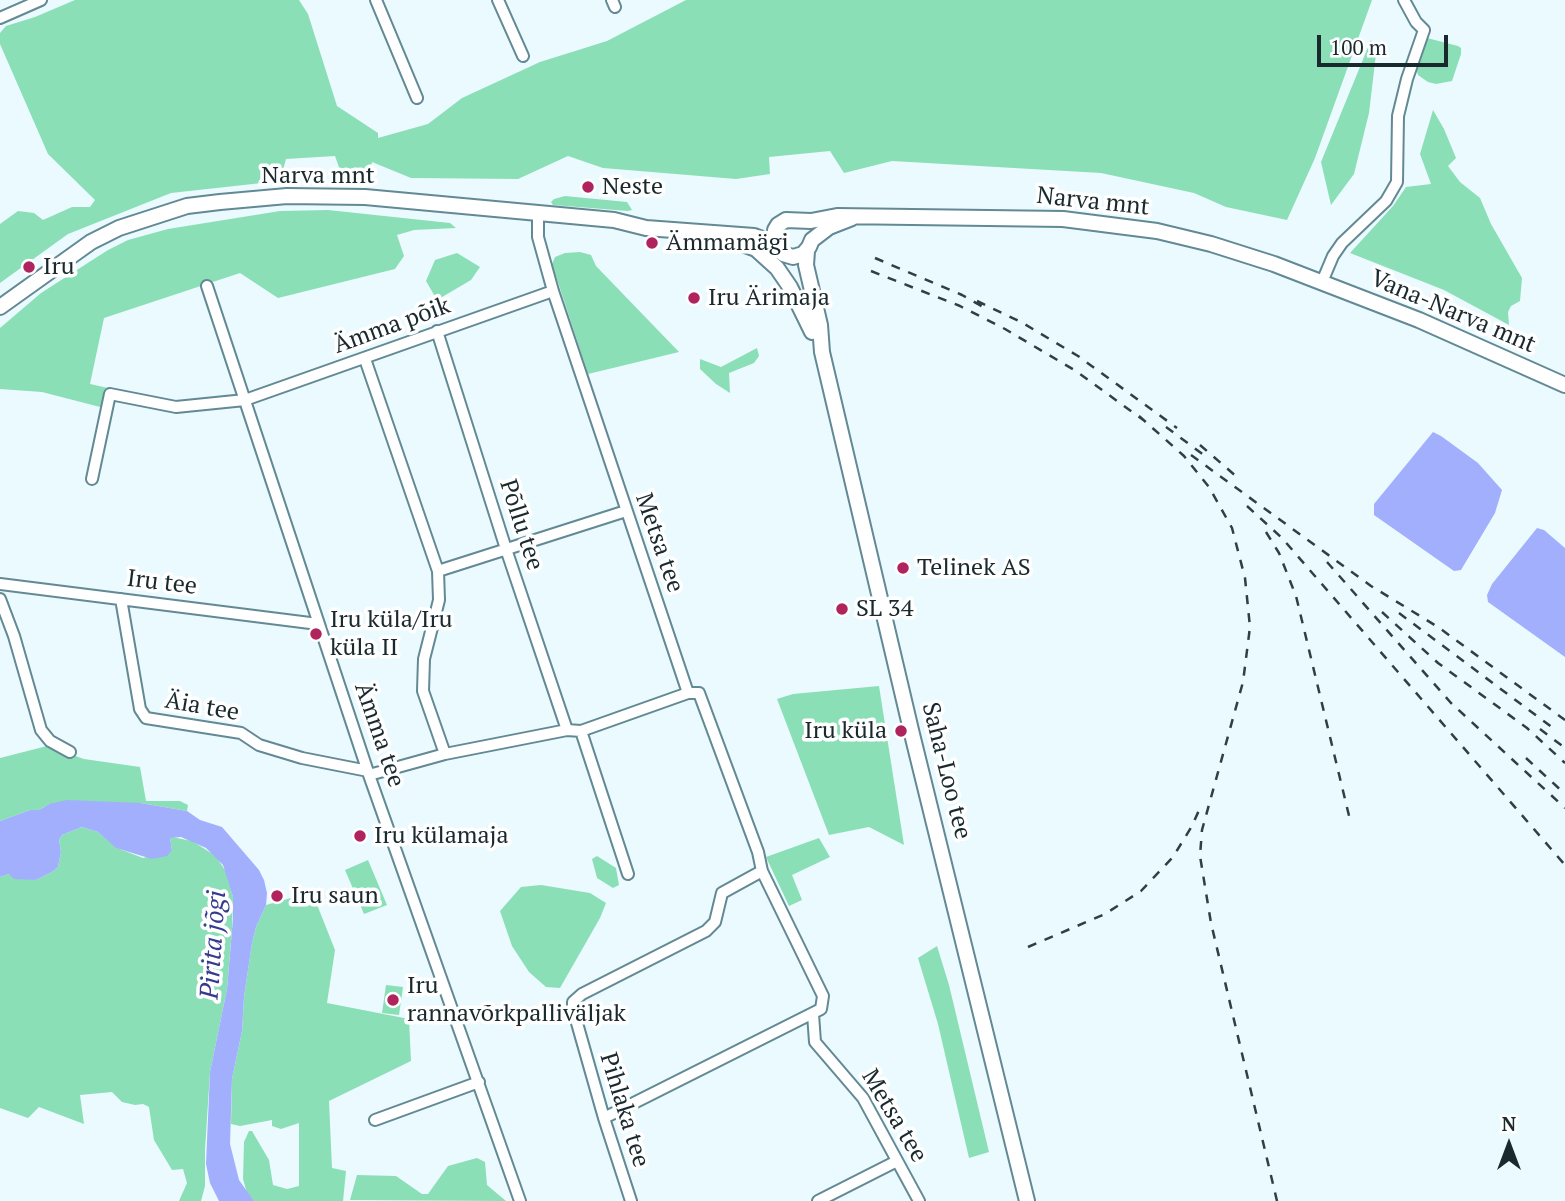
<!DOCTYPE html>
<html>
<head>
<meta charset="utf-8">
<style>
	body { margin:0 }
	#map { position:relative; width:1565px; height:1201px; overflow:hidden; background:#eafaff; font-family:"PT Serif",serif }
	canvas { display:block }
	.north { position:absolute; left:1474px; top:1110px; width:70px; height:70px; -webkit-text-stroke:5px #fff; paint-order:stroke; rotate:0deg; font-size:19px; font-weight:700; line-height:28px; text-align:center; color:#19292e }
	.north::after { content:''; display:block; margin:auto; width:24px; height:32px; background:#19292e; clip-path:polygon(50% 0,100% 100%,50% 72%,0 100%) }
	.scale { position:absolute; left:1317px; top:35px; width:131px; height:32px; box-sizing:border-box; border:4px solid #19292e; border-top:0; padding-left:9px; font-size:21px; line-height:24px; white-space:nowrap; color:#19292e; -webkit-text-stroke:5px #fff; paint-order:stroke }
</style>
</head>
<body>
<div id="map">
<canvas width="1565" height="1201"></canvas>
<div class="north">N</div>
<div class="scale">100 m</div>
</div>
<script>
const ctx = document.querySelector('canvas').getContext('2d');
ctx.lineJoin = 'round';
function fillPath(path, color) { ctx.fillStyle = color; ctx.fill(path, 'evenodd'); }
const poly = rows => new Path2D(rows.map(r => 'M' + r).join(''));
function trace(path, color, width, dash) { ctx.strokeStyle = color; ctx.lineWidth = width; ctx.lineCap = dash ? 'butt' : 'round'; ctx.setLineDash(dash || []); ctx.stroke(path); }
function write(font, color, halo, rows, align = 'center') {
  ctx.font = font + ' "PT Serif",serif'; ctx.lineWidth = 7; ctx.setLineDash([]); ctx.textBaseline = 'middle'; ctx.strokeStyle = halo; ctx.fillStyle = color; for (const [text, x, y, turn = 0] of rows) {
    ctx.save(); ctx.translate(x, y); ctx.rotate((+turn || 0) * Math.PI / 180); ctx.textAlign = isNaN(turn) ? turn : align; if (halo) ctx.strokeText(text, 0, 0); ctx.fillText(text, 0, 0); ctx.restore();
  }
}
const green = poly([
	[75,0,299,0,308,14,337,106,378,133,378,138,428,124,462,98,540,62,607,41,686,0,1372,0,1315,158,1287,220,1226,207,1194,193,1101,173,892,161,844,173,830,151,769,157,770,174,736,179,603,168,568,156,518,179,411,178,372,162,369,177,352,181,341,173,335,156,286,159,280,181,171,193,68,234,0,283,0,224,18,211,34,213,43,220,72,207,90,207,95,200,48,154,0,44,0,33,6,26,35,17],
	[1427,38,1458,46,1461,48,1461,54,1452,81,1436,84,1428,82,1418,75,1416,69],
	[1371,40,1376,54,1369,113,1354,174,1331,205,1321,162],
	[1433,110,1444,129,1456,158,1448,166,1460,182,1480,198,1491,224,1522,278,1520,301,1511,306,1508,312,1509,325,1444,290,1350,253,1393,206,1406,187,1431,184,1420,154],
	[565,196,627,202,632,210,628,211,553,205,551,202,554,199],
	[328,210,450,223,456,228,414,230,397,235,404,256,395,269,278,298,240,273,104,318,90,384,108,388,104,408,42,392,0,389,0,328,41,293,108,250,128,240,168,229,280,211],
	[580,252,591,255,596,266,679,352,588,374,552,264,555,257,565,253],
	[457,253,480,267,471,280,437,300,426,281,435,260],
	[757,348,759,356,754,363,729,373,730,393,716,384,700,369,700,359,721,367],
	[879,686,904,845,869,827,829,835,777,699,793,694],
	[47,746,84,759,140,767,146,801,180,801,188,805,187,811,141,803,49,804,39,810,30,810,0,821,0,758],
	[82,827,98,832,117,848,143,858,172,850,170,838,172,837,192,841,216,856,226,872,233,897,232,928,227,989,210,1072,205,1150,205,1186,201,1201,179,1201,187,1183,183,1169,172,1170,154,1140,149,1107,143,1104,135,1105,122,1102,112,1092,80,1095,84,1124,39,1107,28,1118,0,1108,0,877,9,874,36,880,52,872,58,867,61,852,59,840,62,835],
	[819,838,830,857,792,875,802,900,789,906,766,857],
	[597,856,616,868,619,885,613,888,597,878,592,859],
	[368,860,387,905,364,914,345,870],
	[541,885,590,893,606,903,600,918,560,988,546,987,529,972,512,946,500,911,521,887],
	[312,892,335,950,327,1003,409,1019,411,1061,329,1101,332,1168,346,1171,343,1201,254,1201,247,1193,243,1179,244,1142,249,1131,252,1131,269,1160,273,1185,287,1189,299,1186,299,1123,281,1129,272,1126,272,1120,240,1126,231,1124,232,1079,242,1031,244,997,252,943,256,927,266,905],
	[937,946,949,985,989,1152,969,1158,938,1024,918,958],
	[386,985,403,987,399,1015,382,1013],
	[477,1158,485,1162,487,1185,506,1201,350,1200,357,1175,396,1176,422,1194,428,1194,448,1166]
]);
const water = poly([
	[1433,432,1441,436,1478,463,1502,490,1495,513,1461,570,1454,571,1374,515,1374,504],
	[1537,528,1544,530,1565,548,1565,657,1488,602,1487,595,1492,584],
	[67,800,141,803,187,811,200,820,222,827,259,870,264,880,267,893,266,905,256,927,252,943,244,997,242,1031,232,1079,230,1144,239,1180,254,1201,219,1201,210,1183,206,1164,210,1072,227,989,233,918,233,897,223,865,206,848,181,837,170,838,172,850,167,856,152,859,116,848,98,832,82,827,62,835,59,840,61,852,58,867,52,872,36,880,14,879,9,874,0,877,0,821,30,810,39,810,49,804]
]);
const minor = poly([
	[376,0,417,98],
	[498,0,523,56],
	[612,0,615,7],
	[0,18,41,0],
	[538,213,538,237,553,291,688,693,699,693,758,852,762,871,722,893,715,922,706,931,582,994,573,1002,573,1009,604,1118,631,1201],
	[1322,282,1333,256,1342,243,1386,201,1397,182,1398,116,1407,79,1424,30,1416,22,1404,0],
	[207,286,369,775,520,1201],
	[437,331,506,549,567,730],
	[365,359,438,571,439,600,424,659,423,691,445,754],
	[92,479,110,394,176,407,245,400,553,291],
	[438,571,626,511],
	[0,584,318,624],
	[0,599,14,636,41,730,50,741,70,752],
	[121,599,140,709,146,718,241,733,259,745,302,758,368,771],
	[581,731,628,874],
	[369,775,445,754,567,730,581,731,688,693],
	[813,1014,815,1042,863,1098,919,1201],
	[604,1118,821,1009,823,996,762,871],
	[375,1120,479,1082],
	[818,1201,897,1161]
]);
const secondary = poly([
	[732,240,756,249,777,268,790,287,812,332],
	[775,244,775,230,778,225,786,220,811,221,837,216,1063,219,1157,231,1211,244,1274,264,1419,320,1565,385],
	[807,251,806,265,820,325,822,352,911,730,1027,1201],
	[0,307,91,242,119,228,187,206,220,202,287,196,365,197,614,220,646,228,754,236,775,244,783,254,793,257,803,254,809,247,812,240,829,227,852,218]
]);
const rail = poly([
	[875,258,962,295,985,308],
	[871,271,960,306,1005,329,1076,371,1146,422],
	[977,301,1021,322,1078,356,1177,428],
	[1139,416,1184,456,1209,487,1232,528,1245,578,1250,627,1243,682,1202,830,1200,856,1211,923,1277,1201],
	[1166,427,1205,456],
	[1200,445,1237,477],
	[1191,455,1371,586,1438,627,1565,720],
	[1247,506,1282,538,1565,865],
	[1266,532,1279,553,1296,596,1351,824],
	[1327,562,1451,703,1565,808],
	[1382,612,1438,663,1527,728,1565,763],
	[1399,613,1557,731],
	[1540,729,1565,748],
	[1526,758,1565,794],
	[1028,947,1105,914,1141,891,1173,857,1192,826,1200,808]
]);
const markers = [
	[588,187,7,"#b0245e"],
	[652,243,7,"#b0245e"],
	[29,267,7,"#b0245e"],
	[694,298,7,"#b0245e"],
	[903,568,7,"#b0245e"],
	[842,609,7,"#b0245e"],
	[316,634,7,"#b0245e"],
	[901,731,7,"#b0245e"],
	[360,836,7,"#b0245e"],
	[277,896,7,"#b0245e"],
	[393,1000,7,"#b0245e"]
];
const streetNames = [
	["Narva mnt",318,176],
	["Narva mnt",1093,202,6],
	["Vana-Narva mnt",1453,312,23],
	["Ämma põik",392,326,-20],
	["Põllu tee",521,525,72],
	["Metsa tee",659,543,71],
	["Iru tee",162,583,7],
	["Äia tee",202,707,10],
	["Ämma tee",379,735,71],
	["Saha-Loo tee",946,771,76],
	["Pihlaka tee",624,1110,73],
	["Metsa tee",894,1116,59]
];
const poiNames = [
	["Neste",602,187],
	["Ämmamägi",666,243],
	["Iru",43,267],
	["Iru Ärimaja",708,298],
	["Telinek AS",917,568],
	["SL 34",856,609],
	["Iru küla/Iru",330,620],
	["küla II",330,648],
	["Iru küla",887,731,"right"],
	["Iru külamaja",374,836],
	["Iru saun",291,896],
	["Iru",407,986],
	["rannavõrkpalliväljak",407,1014]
];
const waterNames = [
	["Pirita jõgi",214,945,-86]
];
fillPath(green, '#8bdfb6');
fillPath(water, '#a2affc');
trace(minor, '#638994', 14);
trace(secondary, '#638994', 18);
trace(minor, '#fff', 10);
trace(secondary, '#fff', 14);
trace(rail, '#2f3f44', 2.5, [9, 9]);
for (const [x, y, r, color] of markers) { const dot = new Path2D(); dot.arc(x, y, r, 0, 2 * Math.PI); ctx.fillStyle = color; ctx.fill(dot); trace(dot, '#fff', 2.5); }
write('24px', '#19292e', '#fff', streetNames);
write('24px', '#19292e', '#fff', poiNames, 'left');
write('italic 26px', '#363b92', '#fff', waterNames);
</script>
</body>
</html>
